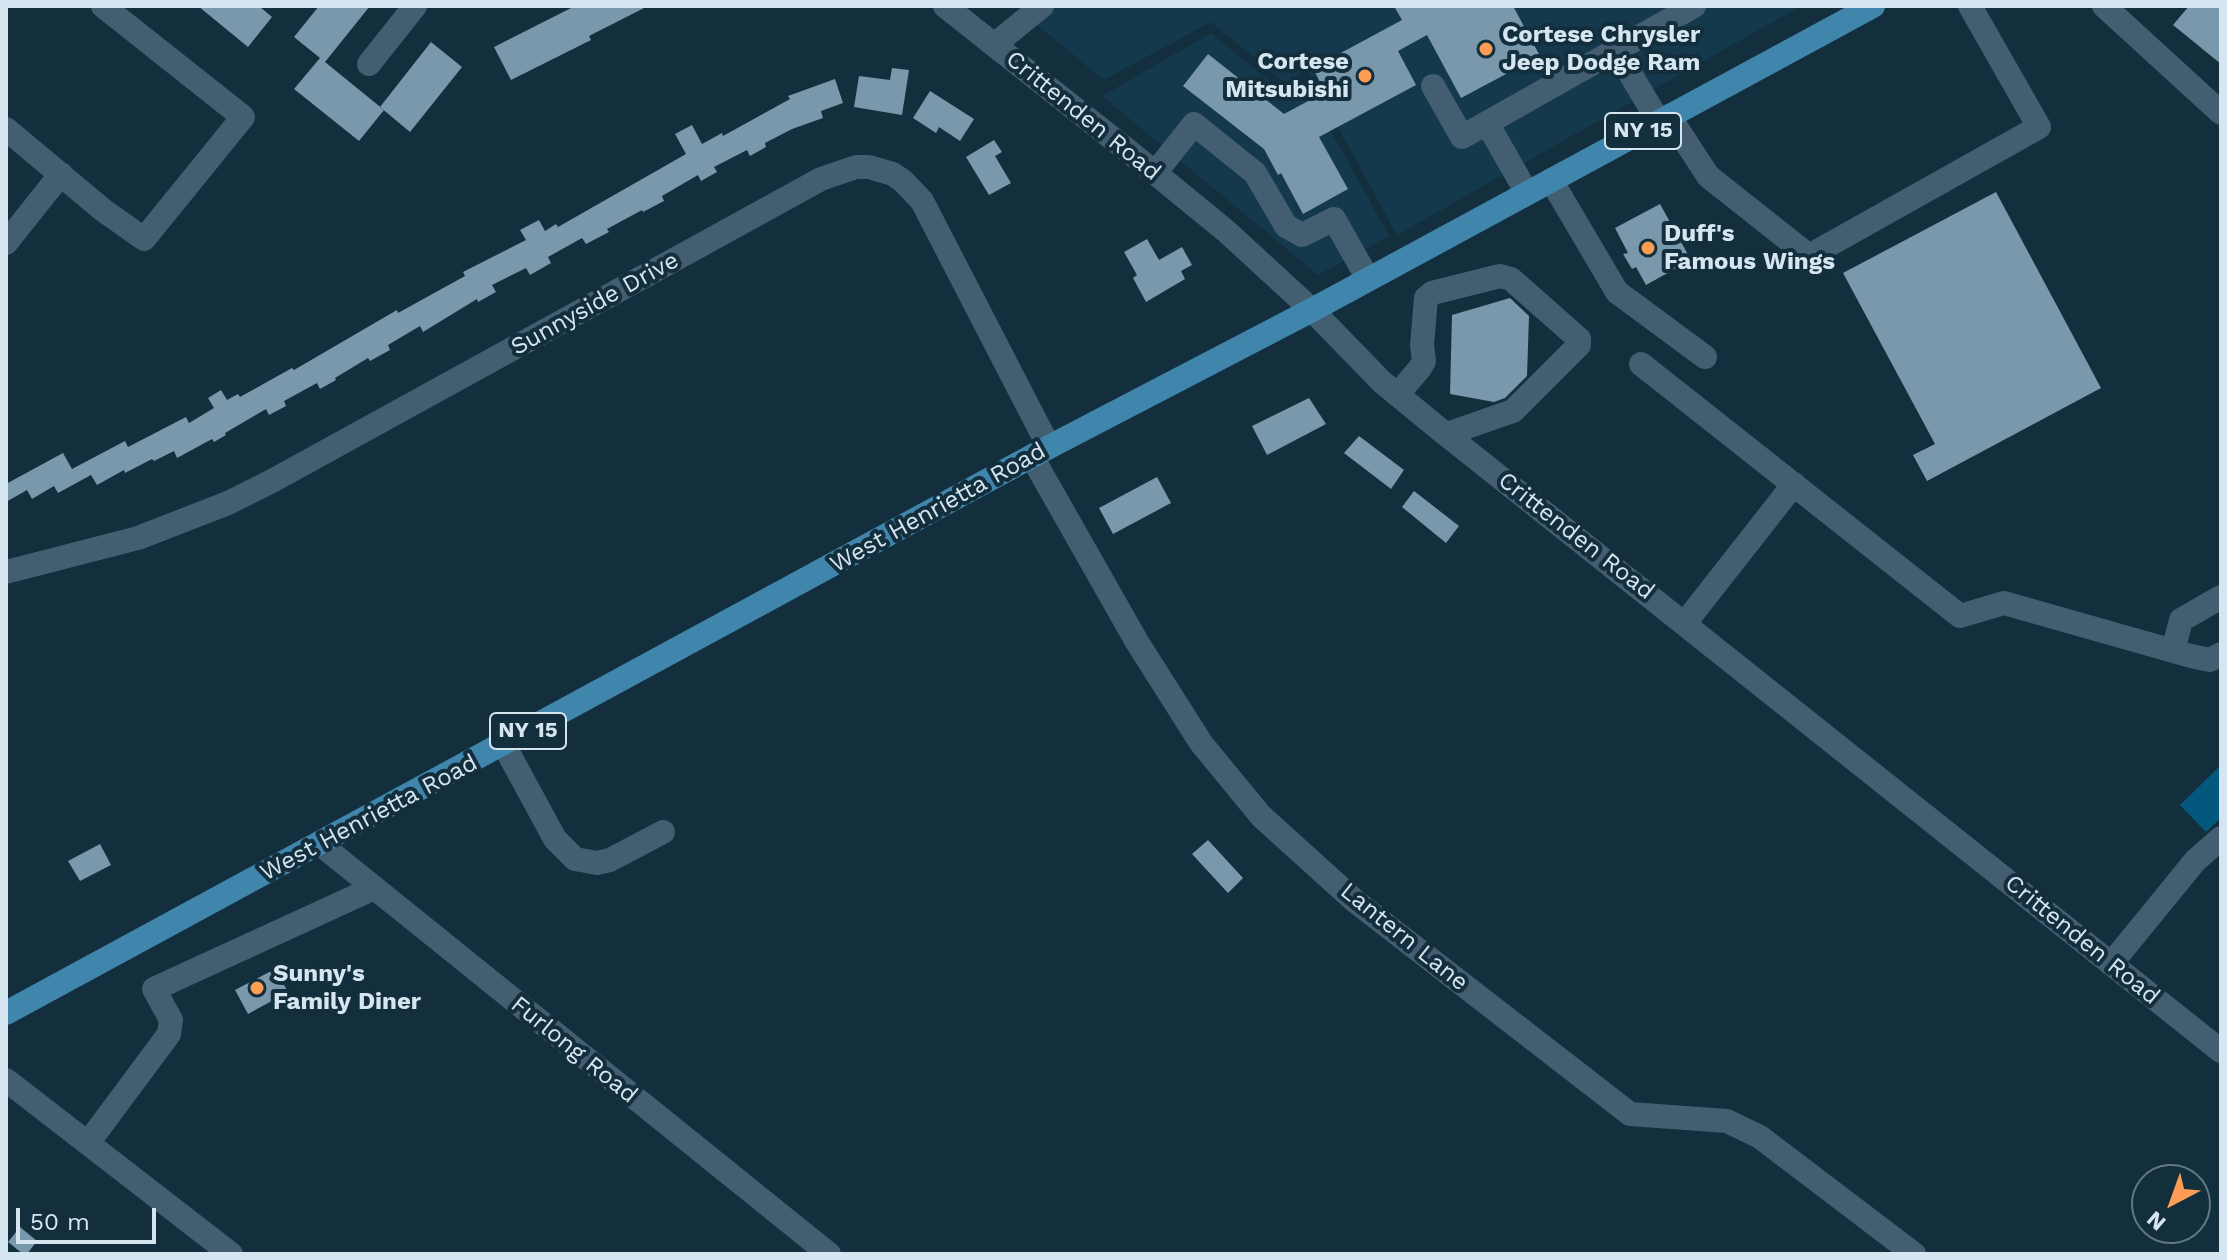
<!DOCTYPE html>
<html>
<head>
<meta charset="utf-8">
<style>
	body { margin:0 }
	#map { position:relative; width:2227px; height:1260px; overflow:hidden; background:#132e3d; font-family:"Work Sans",sans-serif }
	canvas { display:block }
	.frame { position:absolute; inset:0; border:8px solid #d6e6f0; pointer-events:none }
	.north { position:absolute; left:2131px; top:1164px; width:80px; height:80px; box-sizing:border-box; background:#132e3d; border:2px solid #617885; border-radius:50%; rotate:221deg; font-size:22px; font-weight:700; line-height:32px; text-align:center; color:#d6e6f0 }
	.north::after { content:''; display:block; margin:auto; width:28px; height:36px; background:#fc9d53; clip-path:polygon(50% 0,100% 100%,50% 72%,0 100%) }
	.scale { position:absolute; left:16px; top:1208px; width:140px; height:36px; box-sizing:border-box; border:4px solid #d6e6f0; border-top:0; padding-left:10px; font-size:24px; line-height:28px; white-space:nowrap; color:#d6e6f0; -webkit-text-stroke:6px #132e3d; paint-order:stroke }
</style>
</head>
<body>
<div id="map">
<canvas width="2227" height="1260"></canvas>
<div class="frame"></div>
<div class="north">N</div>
<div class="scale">50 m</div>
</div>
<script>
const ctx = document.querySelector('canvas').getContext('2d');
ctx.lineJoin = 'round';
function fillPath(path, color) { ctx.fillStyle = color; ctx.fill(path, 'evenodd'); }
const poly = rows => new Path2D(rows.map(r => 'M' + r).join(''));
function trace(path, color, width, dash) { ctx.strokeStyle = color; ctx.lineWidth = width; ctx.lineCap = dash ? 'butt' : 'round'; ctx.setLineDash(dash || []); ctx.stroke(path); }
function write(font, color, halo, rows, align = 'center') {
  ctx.font = font + ' "Work Sans",sans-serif'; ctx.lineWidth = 8; ctx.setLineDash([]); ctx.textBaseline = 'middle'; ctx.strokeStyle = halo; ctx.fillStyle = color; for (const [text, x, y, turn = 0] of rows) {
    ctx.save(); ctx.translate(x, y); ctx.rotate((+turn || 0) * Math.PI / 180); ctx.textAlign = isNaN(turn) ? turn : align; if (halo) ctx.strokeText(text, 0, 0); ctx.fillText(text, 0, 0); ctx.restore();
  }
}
const built = poly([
	[1014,6,1801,6,1397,235,1307,70,1284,83,1211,22,1104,80],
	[1211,33,1288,96,1306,86,1389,236,1318,275,1102,96]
]);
const green = poly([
	[2221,765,2221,818,2206,832,2180,805]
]);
const building = poly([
	[198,6,259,6,272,17,248,47],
	[319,6,370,6,325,62,384,110,359,141,294,89,320,58,294,37],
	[575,6,648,6,589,36,591,40,511,80,494,47],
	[1394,6,1513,6,1540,56,1461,98,1427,35,1398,51,1416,85,1319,137,1348,189,1303,214,1281,173,1278,175,1264,149,1183,86,1208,54,1284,114,1325,92,1313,68,1402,20],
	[2189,6,2221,6,2221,64,2173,25],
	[431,42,462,67,410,132,380,107],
	[892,68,909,70,902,115,854,107,859,76,890,80],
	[835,79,843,103,821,111,823,118,792,129,765,143,766,147,750,156,747,150,714,167,717,172,701,181,698,175,662,196,664,201,643,212,642,210,607,229,609,232,586,244,582,238,548,257,551,263,530,275,526,268,492,285,496,292,478,302,477,299,423,332,420,326,388,345,390,350,370,361,368,358,335,378,336,380,320,389,317,383,284,401,286,406,269,415,266,409,225,433,226,435,214,442,212,439,177,458,174,451,154,461,152,459,125,473,124,470,97,485,91,475,58,493,54,486,32,499,27,490,6,502,6,484,63,453,72,469,125,441,128,447,186,417,189,423,214,408,208,398,221,390,227,400,238,394,240,397,292,368,294,370,397,310,398,313,465,276,463,272,526,240,520,230,539,220,545,231,556,224,558,227,686,154,675,134,692,125,702,144,722,133,723,136,790,99,788,96],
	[930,91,974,119,960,141,939,127,936,133,913,118],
	[994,140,1002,152,995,156,1011,183,989,195,966,157],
	[1996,192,2101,388,1927,481,1913,455,1935,444,1843,273],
	[1660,204,1691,260,1646,285,1636,267,1632,269,1623,254,1628,253,1615,228],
	[1147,239,1159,260,1182,247,1192,265,1181,271,1185,279,1146,302,1133,278,1137,275,1124,252],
	[1510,298,1529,316,1527,376,1505,398,1494,402,1450,394,1452,315],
	[1309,398,1326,424,1267,455,1252,426],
	[1359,436,1404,470,1391,489,1344,453],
	[1157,477,1171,503,1113,534,1099,508],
	[1414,491,1459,526,1446,543,1402,507],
	[1208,840,1243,878,1228,893,1192,854],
	[100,844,111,865,80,881,68,861],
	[275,969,288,992,248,1014,235,990],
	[20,1227,37,1241,27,1254,23,1254,8,1242]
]);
const minor = poly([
	[945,6,1127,150,1226,231,1312,310,1382,382,1438,428,2221,1051],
	[2104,6,2221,113],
	[994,45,1042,6],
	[1616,50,1659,122],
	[369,64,415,6],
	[1433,86,1462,137,1694,6],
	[1669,116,1708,176,1809,256,2039,127,1970,6],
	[1487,123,1527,193],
	[6,129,103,210,144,239,243,117,103,6],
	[1155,173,1194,124,1255,173,1286,226,1302,235,1334,219,1368,279],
	[1551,180,1617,292,1705,357],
	[6,243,61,174],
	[1641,364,1960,616,2004,603,2191,656,2210,660,2221,654],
	[1398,394,1420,368,1424,361,1422,345,1426,298,1432,293,1500,276,1511,279,1579,339,1579,345,1513,411,1447,434],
	[1032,457,1137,642,1201,743,1261,816,1355,901,1630,1114,1727,1121,1760,1137,1914,1254],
	[6,572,138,538,228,503,272,481,821,179,856,167,869,167,893,174,903,181,922,201,1049,447],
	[1685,623,1794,484],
	[2173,651,2181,620,2221,597],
	[504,745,555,839,575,859,597,863,610,860,663,832],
	[320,844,829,1254],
	[2111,964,2195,861,2221,838],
	[6,1080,231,1254],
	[88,1143,169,1034,171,1020,154,989,374,888]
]);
const major = poly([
	[6,1013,1049,447,1312,310,1873,6]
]);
const markers = [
	[1486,49,8,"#fc9d53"],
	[1365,76,8,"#fc9d53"],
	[1648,248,8,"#fc9d53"],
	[257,988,8,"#fc9d53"]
];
const shields = [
	[1643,131,76],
	[528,731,76]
];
const shieldNames = [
	["NY 15",1643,131],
	["NY 15",528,731]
];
const poiNames = [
	["Cortese Chrysler",1502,35],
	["Jeep Dodge Ram",1502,63],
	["Cortese",1349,62,"right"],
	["Mitsubishi",1349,90,"right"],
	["Duff's",1664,234],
	["Famous Wings",1664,262],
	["Sunny's",273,974],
	["Family Diner",273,1002]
];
const streetNames = [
	["Crittenden Road",1083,116,39],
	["Sunnyside Drive",595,304,-29],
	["West Henrietta Road",938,508,-29],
	["Crittenden Road",1576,536,38],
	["West Henrietta Road",369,818,-28],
	["Lantern Lane",1404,937,39],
	["Crittenden Road",2082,940,39],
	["Furlong Road",574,1050,39]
];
fillPath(built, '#15394c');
fillPath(green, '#05587d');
fillPath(building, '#7a98ab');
trace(minor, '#425e70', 24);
trace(major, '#4085ab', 24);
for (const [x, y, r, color] of markers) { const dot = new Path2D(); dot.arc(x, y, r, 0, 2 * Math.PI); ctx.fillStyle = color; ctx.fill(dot); trace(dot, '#132e3d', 3); }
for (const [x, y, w] of shields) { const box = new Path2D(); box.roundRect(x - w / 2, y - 18, w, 36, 6); ctx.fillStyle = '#132e3d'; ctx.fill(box); trace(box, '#d6e6f0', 2); }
write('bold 22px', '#d6e6f0', null, shieldNames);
write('bold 24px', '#d6e6f0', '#132e3d', poiNames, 'left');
write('24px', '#d6e6f0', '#132e3d', streetNames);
</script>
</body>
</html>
